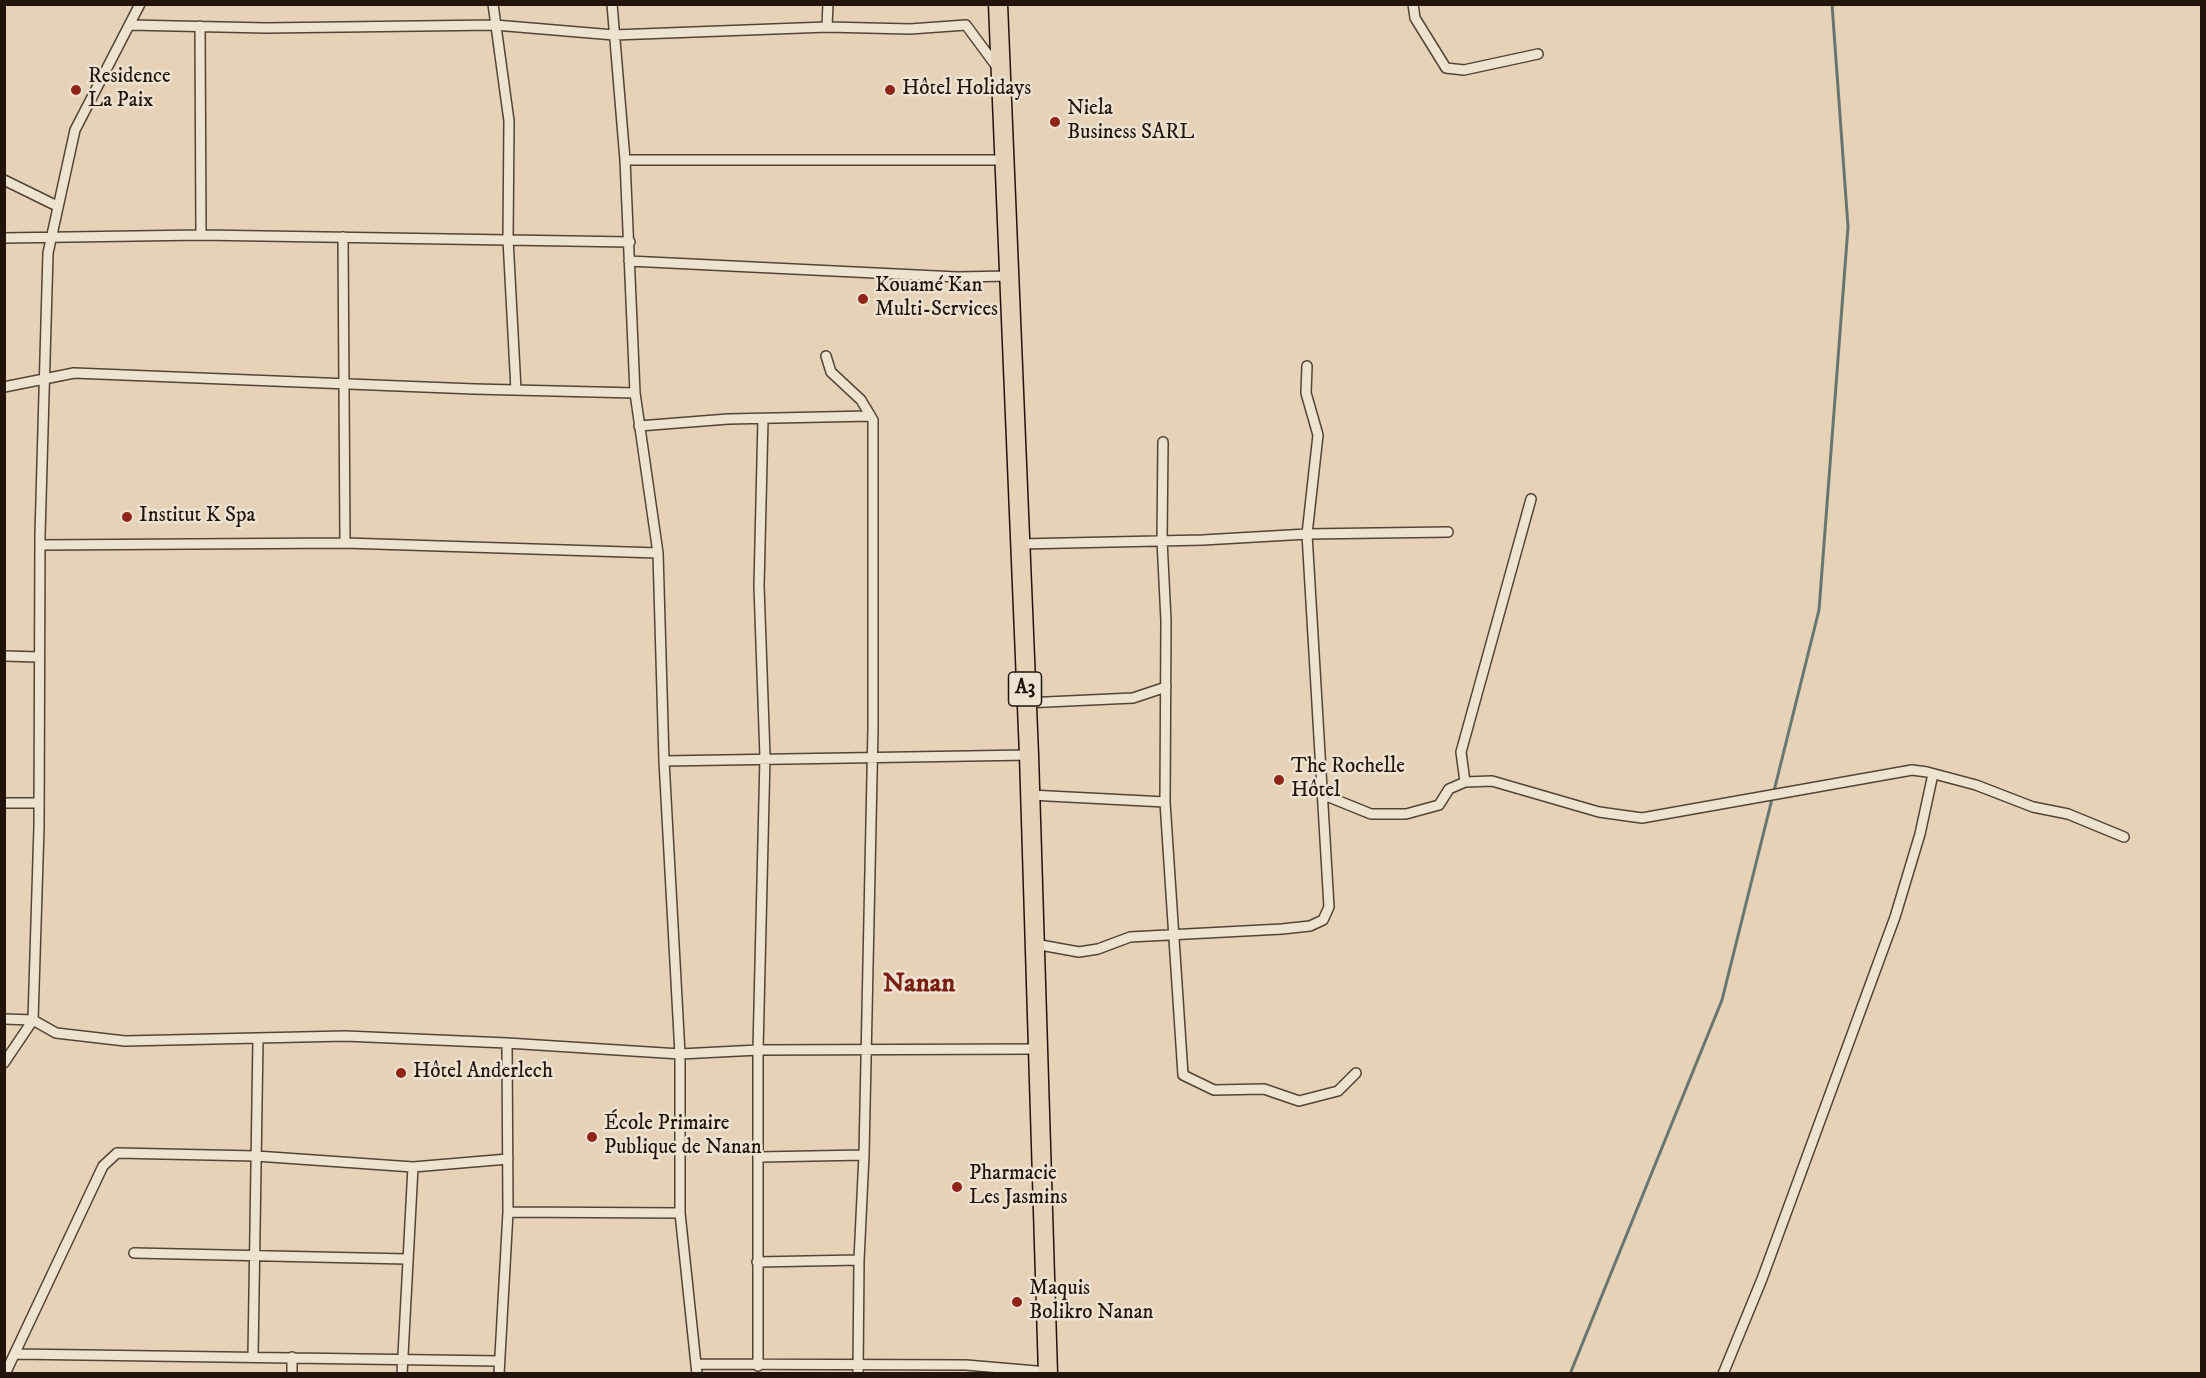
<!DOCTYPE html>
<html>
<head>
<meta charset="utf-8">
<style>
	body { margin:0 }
	#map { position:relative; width:2206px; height:1378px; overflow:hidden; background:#e5d2b7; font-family:"IM FELL DW Pica",serif }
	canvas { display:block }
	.frame { position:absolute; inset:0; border:6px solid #22140a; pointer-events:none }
</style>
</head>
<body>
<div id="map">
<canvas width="2206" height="1378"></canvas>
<div class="frame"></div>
</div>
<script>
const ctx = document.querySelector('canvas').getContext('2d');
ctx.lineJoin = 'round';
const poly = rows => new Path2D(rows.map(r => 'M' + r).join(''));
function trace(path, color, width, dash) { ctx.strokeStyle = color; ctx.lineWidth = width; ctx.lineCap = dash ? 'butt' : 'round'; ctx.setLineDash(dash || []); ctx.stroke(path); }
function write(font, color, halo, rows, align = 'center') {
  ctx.font = font + ' "IM FELL DW Pica",serif'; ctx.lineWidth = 5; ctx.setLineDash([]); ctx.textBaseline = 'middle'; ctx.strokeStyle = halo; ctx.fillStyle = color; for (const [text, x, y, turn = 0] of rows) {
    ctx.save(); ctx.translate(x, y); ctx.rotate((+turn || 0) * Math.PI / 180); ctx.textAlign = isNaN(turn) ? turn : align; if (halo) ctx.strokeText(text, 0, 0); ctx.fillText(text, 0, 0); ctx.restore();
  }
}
const stream = poly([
	[1570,1374,1722,1000,1819,610,1848,227,1832,4]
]);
const street = poly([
	[493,4,509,121,508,239,516,390],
	[612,4,625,160,635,393,658,553,664,761,680,1054,680,1213,697,1374],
	[1413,4,1415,18,1446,68,1464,70,1538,54],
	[130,25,266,28,495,25,614,35,827,27,910,29,966,25,997,67],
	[200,26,201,235],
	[827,27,828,4],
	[625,160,1006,160],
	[4,180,57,206],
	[343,237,345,543],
	[4,238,201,235,630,242],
	[629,261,957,277,1010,276],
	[826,356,831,372,861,400,873,420,873,728,864,1155,859,1260,858,1374],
	[4,387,74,373,474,389,635,393],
	[639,426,728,419,870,416],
	[1163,442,1162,540,1166,621,1165,802,1183,1075,1214,1090,1264,1089,1299,1101,1338,1091,1356,1073],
	[1020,544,1203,540,1307,534,1448,532],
	[40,545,345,543,658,553],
	[4,656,39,657],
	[1025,703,1133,698,1166,687],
	[664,761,1029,755],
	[1465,782,1461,752,1531,499],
	[1030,795,1165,802],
	[1324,795,1371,814,1406,814,1439,805,1449,789,1465,782,1492,781,1599,812,1642,818,1912,770,1927,772,1976,785,2033,807,2068,814,2124,837],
	[4,803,39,803],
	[1035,944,1079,952,1098,949,1130,937,1282,929,1310,926,1323,920,1329,907,1307,534,1318,435,1306,393,1307,366],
	[4,1019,33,1020,56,1033,125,1041,345,1036,507,1043,680,1054,758,1050,765,757,759,586,763,419],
	[4,1063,33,1020,39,827,40,535,48,253,75,130,140,4],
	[760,1157,864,1155],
	[508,1212,680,1213],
	[134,1253,407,1259],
	[757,1262,859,1260],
	[15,1354,499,1361],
	[253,1356,258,1039],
	[292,1357,292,1374],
	[696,1364,966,1365,1048,1372],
	[758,1366,758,1050,1038,1049],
	[5,1374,103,1166,117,1153,256,1156,413,1167,508,1159],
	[402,1374,413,1167],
	[499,1374,508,1212,507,1043],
	[1723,1374,1762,1279,1895,917,1920,834,1933,774]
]);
const highway = poly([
	[998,4,1029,755,1048,1374]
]);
const markers = [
	[76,90,6,"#8f2418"],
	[890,90,6,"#8f2418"],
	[1055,122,6,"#8f2418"],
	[863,299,6,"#8f2418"],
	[127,517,6,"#8f2418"],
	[1279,780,6,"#8f2418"],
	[401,1073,6,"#8f2418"],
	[592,1137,6,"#8f2418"],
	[957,1187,6,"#8f2418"],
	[1017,1302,6,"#8f2418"]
];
const shields = [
	[1025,689,33]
];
const shieldNames = [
	["A3",1025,689]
];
const poiNames = [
	["Residence",88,78],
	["La Paix",88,102],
	["Hôtel Holidays",902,90],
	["Niela",1067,110],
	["Business SARL",1067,134],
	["Kouamé Kan",875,287],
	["Multi-Services",875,311],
	["Institut K Spa",139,517],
	["The Rochelle",1291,768],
	["Hôtel",1291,792],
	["Hôtel Anderlech",413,1073],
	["École Primaire",604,1125],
	["Publique de Nanan",604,1149],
	["Pharmacie",969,1175],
	["Les Jasmins",969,1199],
	["Maquis",1029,1290],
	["Bolikro Nanan",1029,1314]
];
const districtNames = [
	["Nanan",919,985]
];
trace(stream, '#687570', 3);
trace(street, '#534435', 12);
trace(highway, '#22140a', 21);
trace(street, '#eee2d0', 9);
trace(highway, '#e5d2b7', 18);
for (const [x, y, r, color] of markers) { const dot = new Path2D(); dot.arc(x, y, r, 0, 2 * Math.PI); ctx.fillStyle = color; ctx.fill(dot); trace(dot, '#eee2d0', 2); }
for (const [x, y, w] of shields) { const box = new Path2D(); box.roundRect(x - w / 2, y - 17, w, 34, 4.5); ctx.fillStyle = '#eee2d0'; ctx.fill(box); trace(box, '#22140a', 1.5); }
write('bold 20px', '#22140a', null, shieldNames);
write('21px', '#22140a', '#eee2d0', poiNames, 'left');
write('bold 27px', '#7a1f14', '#eee2d0', districtNames);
</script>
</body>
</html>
